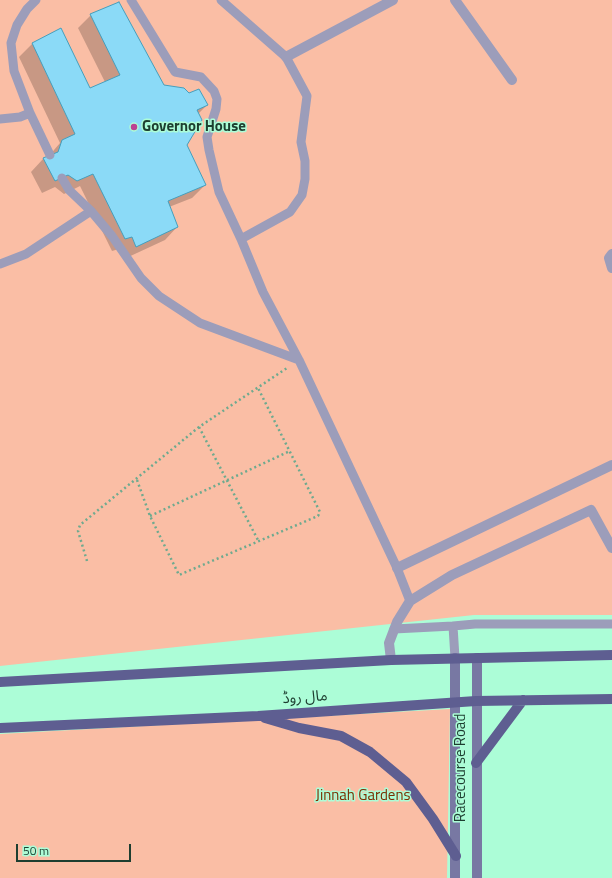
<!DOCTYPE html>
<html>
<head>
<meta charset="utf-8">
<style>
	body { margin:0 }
	#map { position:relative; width:612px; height:878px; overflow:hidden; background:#acfdd7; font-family:"Titillium Web",sans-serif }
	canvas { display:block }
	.scale { position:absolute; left:16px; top:844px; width:115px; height:18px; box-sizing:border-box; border:2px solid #1d3e30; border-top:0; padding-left:5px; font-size:12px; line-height:14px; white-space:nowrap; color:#1d3e30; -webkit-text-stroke:3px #acfdd7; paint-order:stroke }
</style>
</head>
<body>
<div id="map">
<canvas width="612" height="878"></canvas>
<div class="scale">50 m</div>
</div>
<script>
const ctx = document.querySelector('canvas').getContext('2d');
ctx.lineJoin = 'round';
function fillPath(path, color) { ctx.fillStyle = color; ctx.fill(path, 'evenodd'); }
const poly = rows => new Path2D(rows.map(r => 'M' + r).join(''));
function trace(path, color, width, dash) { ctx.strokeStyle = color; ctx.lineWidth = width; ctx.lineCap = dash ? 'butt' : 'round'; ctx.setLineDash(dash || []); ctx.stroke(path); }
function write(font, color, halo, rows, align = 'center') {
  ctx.font = font + ' "Titillium Web","Noto Sans Arabic",sans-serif'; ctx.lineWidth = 3; ctx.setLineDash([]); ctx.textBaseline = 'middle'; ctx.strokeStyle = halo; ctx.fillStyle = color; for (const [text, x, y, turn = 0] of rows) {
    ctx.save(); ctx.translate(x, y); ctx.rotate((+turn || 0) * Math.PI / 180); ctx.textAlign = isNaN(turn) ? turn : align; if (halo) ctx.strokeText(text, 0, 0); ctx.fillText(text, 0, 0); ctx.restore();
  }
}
const green = poly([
	[0,0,612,0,612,615,474,615,0,666],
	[450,709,447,878,0,878,0,734]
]);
const shadow = poly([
	[91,15,163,86,189,94,207,105,198,114,186,145,205,185,192,198,169,207,177,227,165,240,124,259,119,249,112,251,80,186,64,194,55,187,42,193,31,172,43,159,48,157,60,143,19,57,32,44,60,29,89,89,105,82,78,28]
]);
const building = poly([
	[119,2,164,85,184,88,189,93,199,89,208,105,197,110,202,120,187,145,206,185,168,201,178,227,136,247,132,237,125,239,93,174,77,181,68,175,55,181,43,158,58,152,62,140,75,134,32,43,61,28,90,88,120,75,90,14,119,2]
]);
const path = poly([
	[199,427,259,542],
	[137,480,150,516,179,575,318,516,320,512,258,388],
	[150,516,290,451],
	[87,561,78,531,80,525,199,427,287,368]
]);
const lane = poly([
	[131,0,175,72,201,77,214,91,217,99,216,109,207,137,209,150,219,192,241,239],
	[221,0,286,57,307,96,301,142,305,161,305,179,302,195,290,212,241,239,263,292,299,360,397,568,410,601],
	[30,113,14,71,11,43,17,25,27,9,36,0],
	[0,119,20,117,30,113,50,155],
	[62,178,69,190,91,211],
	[0,264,26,254,91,211,112,236,141,278,159,296,200,323,299,360],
	[394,629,453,626],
	[455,658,453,626,475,624,612,624]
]);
const street = poly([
	[455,0,512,80],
	[286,57,393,0],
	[612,254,609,258,612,268],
	[397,568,612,465],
	[391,660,389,643,397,622,410,601,452,575,591,510,612,548]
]);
const secondary = poly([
	[455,658,455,878],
	[477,658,477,878]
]);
const primary = poly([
	[0,682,391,660,612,655],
	[265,718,299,728,341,736,370,752,406,782,433,819,456,856],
	[0,728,258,716,476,701,612,699],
	[476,763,523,700]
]);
const markers = [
	[134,127,4,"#bc4192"]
];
const poiNames = [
	["Governor House",142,127]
];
const streetNames = [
	["مال روڈ",305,698,-4],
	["Racecourse Road",461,768,-90]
];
const parkNames = [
	["Jinnah Gardens",363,796]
];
fillPath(green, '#fabea5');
fillPath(shadow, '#0003');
fillPath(building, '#8bdaf7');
trace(building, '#469fbd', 1);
trace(path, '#6eaa8f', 2.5, [2, 3]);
trace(lane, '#9c9dba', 9);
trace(street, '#9c9dba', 10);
trace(secondary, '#7878a3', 10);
trace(primary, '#5e5e91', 10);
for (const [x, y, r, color] of markers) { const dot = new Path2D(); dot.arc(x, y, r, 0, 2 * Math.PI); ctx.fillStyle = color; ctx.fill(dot); trace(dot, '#acfdd7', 1.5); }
write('bold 15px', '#1d3e30', '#acfdd7', poiNames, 'left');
write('15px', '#1d3e30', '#acfdd7', streetNames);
write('15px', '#7b2e02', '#acfdd7', parkNames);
</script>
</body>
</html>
